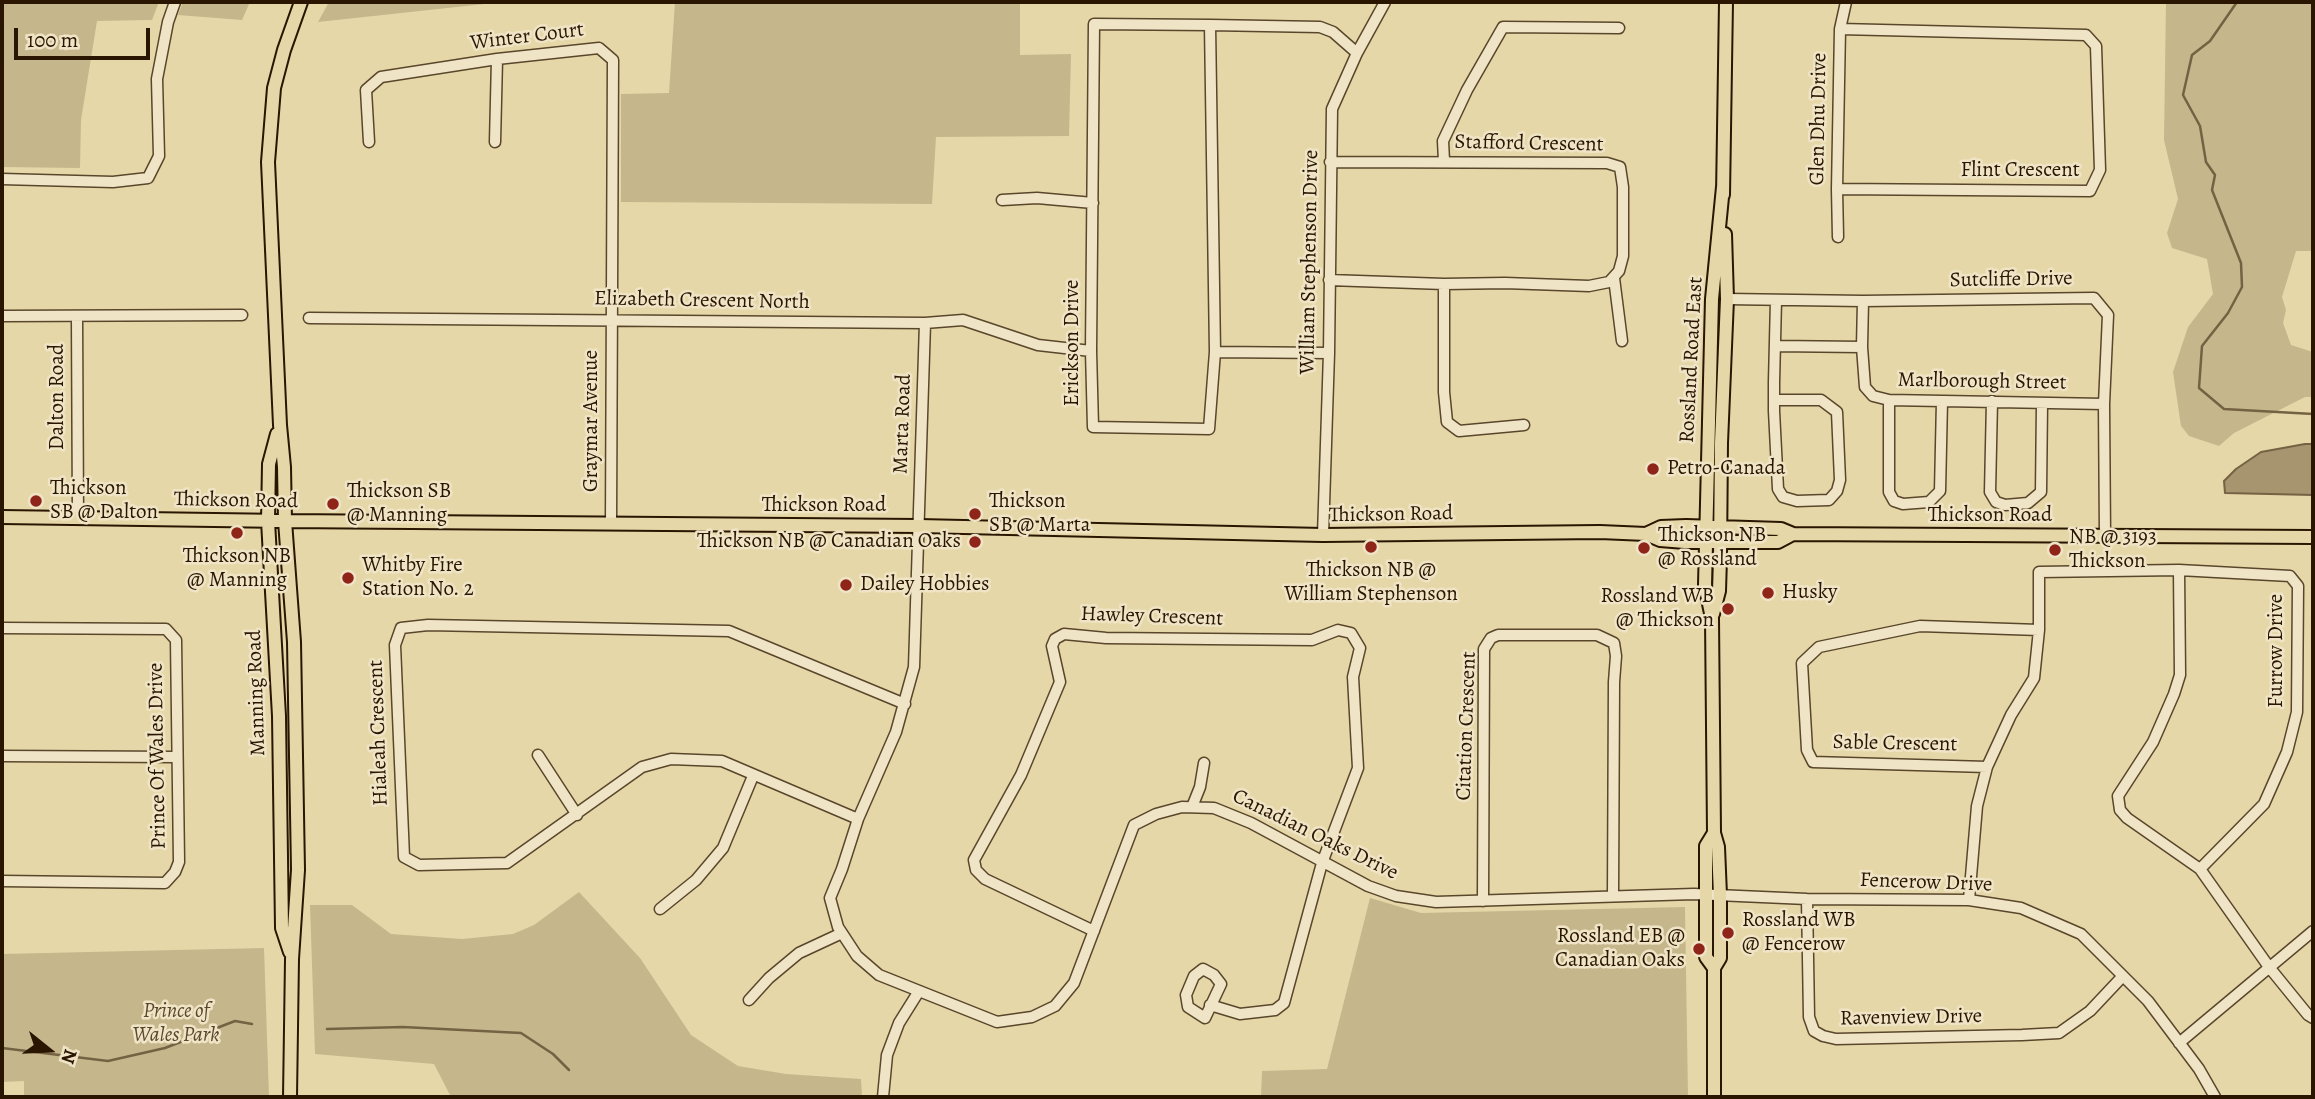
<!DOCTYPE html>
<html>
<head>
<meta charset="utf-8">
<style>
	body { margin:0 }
	#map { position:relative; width:2315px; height:1099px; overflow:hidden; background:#e6d7a8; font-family:Alegreya,serif }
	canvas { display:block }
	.frame { position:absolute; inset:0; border:4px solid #2a1501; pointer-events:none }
	.north { position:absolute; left:14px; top:1015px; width:70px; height:70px; -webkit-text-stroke:5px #efe5c6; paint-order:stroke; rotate:108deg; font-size:19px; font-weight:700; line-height:28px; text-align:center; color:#2a1501 }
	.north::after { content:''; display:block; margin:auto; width:24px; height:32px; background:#2a1501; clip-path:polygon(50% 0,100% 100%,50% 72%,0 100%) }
	.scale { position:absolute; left:14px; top:28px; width:136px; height:32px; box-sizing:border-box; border:4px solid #2a1501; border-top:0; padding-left:9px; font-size:21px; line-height:24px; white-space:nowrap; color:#2a1501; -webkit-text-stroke:5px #efe5c6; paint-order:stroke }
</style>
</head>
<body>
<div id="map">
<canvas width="2315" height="1099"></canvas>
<div class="frame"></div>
<div class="north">N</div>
<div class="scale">100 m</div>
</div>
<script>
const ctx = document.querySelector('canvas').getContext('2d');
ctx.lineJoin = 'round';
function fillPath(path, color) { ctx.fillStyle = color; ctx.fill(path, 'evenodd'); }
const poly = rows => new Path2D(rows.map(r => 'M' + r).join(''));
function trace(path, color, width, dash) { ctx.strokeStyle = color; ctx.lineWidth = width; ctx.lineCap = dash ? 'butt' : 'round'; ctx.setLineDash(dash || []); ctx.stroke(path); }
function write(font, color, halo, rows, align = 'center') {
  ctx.font = font + ' Alegreya,serif'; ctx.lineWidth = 5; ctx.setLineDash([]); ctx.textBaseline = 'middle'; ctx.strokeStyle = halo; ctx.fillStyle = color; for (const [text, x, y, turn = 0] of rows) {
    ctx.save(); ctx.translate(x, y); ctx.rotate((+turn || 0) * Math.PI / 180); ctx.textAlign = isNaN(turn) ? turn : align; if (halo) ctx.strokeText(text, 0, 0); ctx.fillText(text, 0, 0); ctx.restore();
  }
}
const green = poly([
	[2,2,159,2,152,20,97,21,81,120,80,168,2,167],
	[183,2,250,2,242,20,178,15],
	[329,2,503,2,318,22],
	[675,2,1020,2,1020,55,1071,54,1069,136,936,137,932,204,621,202,621,94,669,93],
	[2166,2,2313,2,2313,251,2296,251,2282,297,2286,310,2283,323,2291,345,2313,352,2313,397,2305,397,2234,433,2219,446,2189,436,2181,426,2173,372,2188,327,2213,294,2207,259,2172,248,2167,233,2178,199,2164,140],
	[579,892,640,958,691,1035,738,1066,786,1074,861,1079,862,1097,451,1097,434,1064,315,1054,310,905,352,905,391,934,462,939,513,934,534,925],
	[1370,898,1421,913,1685,907,1688,1097,1261,1097,1262,1071,1327,1069],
	[264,948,269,1097,24,1097,24,1081,2,1082,2,954]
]);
const water = poly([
	[2305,444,2313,444,2313,495,2225,493,2224,481,2236,469,2261,452,2305,444]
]);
const stream = poly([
	[2237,2,2210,41,2192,55,2183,95,2200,126,2206,162,2215,175,2212,190,2241,263,2242,287,2228,313,2202,346,2199,388,2224,409,2313,414],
	[327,1029,403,1027,521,1033,553,1054,569,1070],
	[2,1048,108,1061,165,1048,235,1021,252,1024]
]);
const minor = poly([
	[1210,25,1215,352,1209,429,1093,427,1091,351,1094,24,1210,25,1320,27,1333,32,1357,53],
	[369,142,366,90,381,77,497,59,599,48,613,60,611,524],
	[495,142,497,59],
	[1444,161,1443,141,1467,90,1503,27,1619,28],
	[2,179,113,182,148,178,159,156,157,79,168,22,175,2],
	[1837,189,2090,191,2100,170,2096,46,2086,35,1840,29],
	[1002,200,1037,198,1093,203],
	[1838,237,1837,189,1840,29,1846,2],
	[1614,278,1622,341],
	[1329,280,1444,284,1505,283,1589,286,1609,282,1619,271,1623,256,1623,187,1620,167,1607,163,1330,162],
	[1444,284,1444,392,1447,422,1459,431,1524,425],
	[1727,299,1863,301,2094,298,2108,315,2104,404,2105,537],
	[1863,301,1862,347,1865,387,1873,396,1889,400,2104,404],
	[2,316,242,315],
	[77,317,78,518],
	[309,318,925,323,963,320,1038,345,1091,351],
	[925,323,914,667,896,732,858,819,842,869,830,898,838,927,857,956,879,975,997,1022,1032,1017,1055,1006,1074,983,1134,825,1156,814,1182,807,1214,808,1251,823,1368,886,1396,896,1436,902,1694,894,1807,899,1969,900,2021,908,2081,934,2148,1001,2199,1069,2215,1097],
	[1775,346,1862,347],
	[1215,352,1329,353],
	[1774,400,1821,400,1837,412,1840,480,1837,491,1829,500,1797,501,1783,497,1778,489,1774,411,1774,382,1776,300],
	[1889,400,1889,492,1894,501,1903,504,1929,502,1940,491,1942,401],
	[1992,401,1990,492,1996,502,2005,505,2028,503,2041,492,2042,403],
	[1323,535,1329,353,1332,109,1357,53,1385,2],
	[2179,570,2180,675,2174,694,2153,742,2118,796,2120,810,2127,818,2200,869,2269,967,2308,1015,2313,1018],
	[2,628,166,629,176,640,179,862,175,872,165,883,2,881],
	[538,755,577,815],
	[2,756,177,757],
	[1987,767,1813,762,1807,750,1802,663,1819,647,1920,626,2039,630],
	[1192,807,1200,787,1204,763],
	[858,819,722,761,671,759,642,767,507,863,419,865,404,857,395,645,401,628,428,625,729,631,905,704],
	[1807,899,1809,1017,1814,1031,1823,1036,1836,1039,2022,1035,2059,1033,2090,1011,2122,977],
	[1969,900,1977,806,1987,767,2011,715,2034,678,2039,630,2039,572,2179,570,2290,576,2298,586,2297,712,2287,752,2264,804,2200,869],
	[1483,901,1484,649,1491,638,1498,635,1597,635,1614,643,1616,656,1614,682,1613,896],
	[660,909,696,880,723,848,753,776],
	[1094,931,985,879,976,870,974,860,1021,775,1060,682,1052,646,1055,639,1064,634,1106,638,1312,640,1338,630,1351,633,1360,648,1353,677,1358,768,1322,863,1284,1003,1275,1010,1240,1014,1210,1005],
	[1203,969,1214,975,1221,984,1205,1018,1188,1007,1186,995,1194,976,1203,969],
	[749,1000,769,978,799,953,842,933],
	[2179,1043,2313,931],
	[883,1097,887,1055,899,1023,919,991]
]);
const major = poly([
	[1723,195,1726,2],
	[277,434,269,464,268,521,279,716,282,928,290,952],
	[2,517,285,521,919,526,1323,535,1600,532,1646,534,1660,540,1685,542,1778,542,1793,534],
	[1646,534,1661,527,1686,526,1781,529,1793,534,2313,537],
	[1713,614,1719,591,1720,558,1721,443,1727,299,1725,234],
	[1714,833,1706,846,1706,957,1714,968],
	[290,1097,292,959,298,870,294,642,285,521,284,467,280,425,268,162,274,88,284,50,301,2],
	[1714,1097,1714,968,1720,958,1720,895,1718,847,1714,833,1712,618,1705,585,1712,299,1723,187]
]);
const markers = [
	[1653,469,7,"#8f2418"],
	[36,501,7,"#8f2418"],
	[333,504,7,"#8f2418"],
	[975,514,7,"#8f2418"],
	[237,533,7,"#8f2418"],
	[975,542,7,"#8f2418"],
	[1371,547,7,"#8f2418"],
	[1644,548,7,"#8f2418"],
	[2055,550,7,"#8f2418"],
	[348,578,7,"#8f2418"],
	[846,585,7,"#8f2418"],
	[1768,593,7,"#8f2418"],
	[1728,609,7,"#8f2418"],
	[1728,933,7,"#8f2418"],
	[1699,949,7,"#8f2418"]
];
const streetNames = [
	["Winter Court",527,37,-7],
	["Glen Dhu Drive",1819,119,-89],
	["Stafford Crescent",1529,144,1],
	["Flint Crescent",2020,171],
	["William Stephenson Drive",1310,262,-89],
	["Sutcliffe Drive",2011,280,-1],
	["Elizabeth Crescent North",702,301,1],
	["Erickson Drive",1073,343,-90],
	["Rossland Road East",1692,360,-87],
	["Marlborough Street",1982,382,1],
	["Dalton Road",58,397,-90],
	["Graymar Avenue",592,421,-90],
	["Marta Road",903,424,-88],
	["Thickson Road",236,501,1],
	["Thickson Road",824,506],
	["Thickson Road",1391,515,-1],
	["Thickson Road",1990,516],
	["Hawley Crescent",1152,617,2],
	["Furrow Drive",2277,651,-90],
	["Manning Road",257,693,-92],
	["Citation Crescent",1467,726,-88],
	["Hialeah Crescent",379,733,-92],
	["Sable Crescent",1895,744,1],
	["Prince Of Wales Drive",158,756,-91],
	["Canadian Oaks Drive",1315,835,26],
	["Fencerow Drive",1926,883,2],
	["Ravenview Drive",1911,1018,-1]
];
const poiNames = [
	["Petro-Canada",1667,469],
	["Thickson",50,489],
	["SB @ Dalton",50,513],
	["Thickson SB",347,492],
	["@ Manning",347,516],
	["Thickson",989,502],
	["SB @ Marta",989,526],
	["Thickson NB",1658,536],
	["@ Rossland",1658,560],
	["NB @ 3193",2069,538],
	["Thickson",2069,562],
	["Thickson NB @ Canadian Oaks",961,542,"right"],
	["Thickson NB",237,557,"center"],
	["@ Manning",237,581,"center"],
	["Whitby Fire",362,566],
	["Station No. 2",362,590],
	["Thickson NB @",1371,571,"center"],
	["William Stephenson",1371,595,"center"],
	["Dailey Hobbies",860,585],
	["Husky",1782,593],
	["Rossland WB",1714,597,"right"],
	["@ Thickson",1714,621,"right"],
	["Rossland WB",1742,921],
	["@ Fencerow",1742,945],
	["Rossland EB @",1685,937,"right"],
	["Canadian Oaks",1685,961,"right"]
];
const parkNames = [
	["Prince of",176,1012],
	["Wales Park",176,1036]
];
fillPath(green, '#c6b68c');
fillPath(water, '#a6956f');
trace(water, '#746243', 2);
trace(stream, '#746243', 2.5);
trace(minor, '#59462b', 13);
trace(major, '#2a1501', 16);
trace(minor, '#efe5c6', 10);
trace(major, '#e6d7a8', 12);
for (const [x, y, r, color] of markers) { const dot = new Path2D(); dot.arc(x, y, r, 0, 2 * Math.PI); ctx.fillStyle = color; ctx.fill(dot); trace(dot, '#efe5c6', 2.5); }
write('21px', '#2a1501', '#efe5c6', streetNames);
write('21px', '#2a1501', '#efe5c6', poiNames, 'left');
write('italic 21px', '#59452b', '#efe5c6', parkNames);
</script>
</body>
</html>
